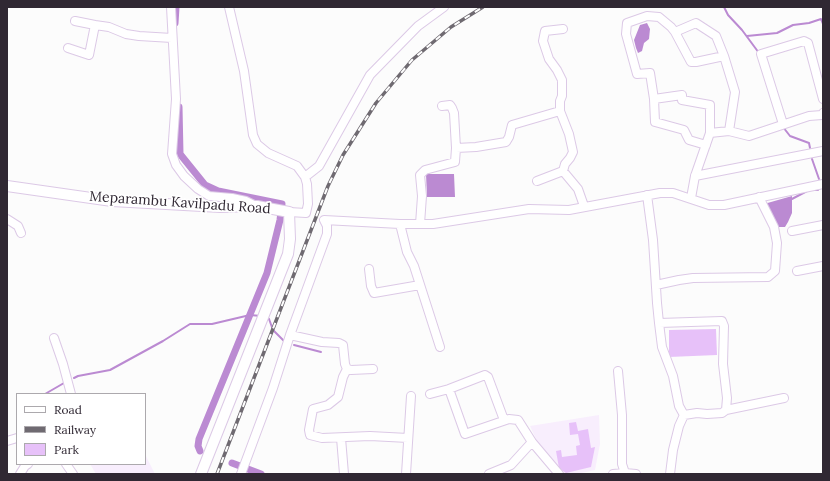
<!DOCTYPE html>
<html>
<head>
<meta charset="utf-8">
<style>
	body { margin:0 }
	#map { position:relative; width:830px; height:481px; overflow:hidden; background:#fcfcfc; font-family:Lora,serif }
	canvas { display:block }
	.frame { position:absolute; inset:0; border:8px solid #302833; pointer-events:none }
	.legend { position:absolute; left:16px; top:393px; width:130px; height:72px; box-sizing:border-box; background:#fff; border:1px solid #aca9ad; margin:0; padding:5px 7px; list-style:none; font-size:12px; color:#302833 }
	.legend li { display:flex; align-items:center; gap:8px; height:20px }
	.legend b { width:20px; border:1px solid #aca9ad }
</style>
</head>
<body>
<div id="map">
<canvas width="830" height="481"></canvas>
<div class="frame"></div>
<ul class="legend">
<li><b style="height:5px;background:#fff"></b>Road</li>
<li><b style="height:5px;background:#6f6a71"></b>Railway</li>
<li><b style="height:11px;background:#e7c1f9"></b>Park</li>
</ul>
</div>
<script>
const ctx = document.querySelector('canvas').getContext('2d');
ctx.lineJoin = 'round';
function fillPath(path, color) { ctx.fillStyle = color; ctx.fill(path, 'evenodd'); }
const poly = rows => new Path2D(rows.map(r => 'M' + r).join(''));
function trace(path, color, width, dash) { ctx.strokeStyle = color; ctx.lineWidth = width; ctx.lineCap = dash ? 'butt' : 'round'; ctx.setLineDash(dash || []); ctx.stroke(path); }
function write(font, color, halo, rows, align = 'center') {
  ctx.font = font + ' Lora,serif'; ctx.lineWidth = 3.5; ctx.setLineDash([]); ctx.textBaseline = 'middle'; ctx.strokeStyle = halo; ctx.fillStyle = color; for (const [text, x, y, turn = 0] of rows) {
    ctx.save(); ctx.translate(x, y); ctx.rotate((+turn || 0) * Math.PI / 180); ctx.textAlign = isNaN(turn) ? turn : align; if (halo) ctx.strokeText(text, 0, 0); ctx.fillText(text, 0, 0); ctx.restore();
  }
}
const built = poly([
	[599,415,600,444,595,470,577,474,560,474,543,454,530,426],
	[145,454,155,474,96,474,90,464,145,464]
]);
const green = poly([
	[716,329,717,355,669,357,669,330],
	[576,422,578,431,588,429,591,448,595,447,591,467,566,473,559,468,556,451,561,450,562,457,577,455,576,446,580,445,578,434,570,435,569,423]
]);
const water = poly([
	[647,23,650,29,649,39,644,43,642,51,638,53,636,48,634,40,640,25],
	[426,174,454,174,455,197,427,197],
	[792,196,792,213,788,222,785,227,774,227,764,204]
]);
const stream = poly([
	[724,7,728,15,742,30,759,53],
	[747,36,777,33,793,25,809,23,821,19,823,24],
	[783,127,790,136,809,143,810,148],
	[812,159,819,179],
	[790,200,809,190,818,190,818,187],
	[267,318,269,319,273,330,285,342],
	[294,345,321,352],
	[74,378,78,376,110,370,163,341,190,324,212,324,250,315,261,316],
	[45,394,64,383]
]);
const canal = poly([
	[175,23,176,7],
	[179,107,180,154,205,185,218,191,282,204,280,220,267,273,199,439,198,446,200,451],
	[232,463,261,474]
]);
const minor = poly([
	[171,7,176,99,172,154,176,165,184,176,198,189,209,196,232,198,246,201,256,206],
	[229,7,244,71,253,135,257,144,268,153,297,166,305,177,307,184,308,204,306,213,289,212],
	[75,21,95,25],
	[563,29,545,31,543,41,549,59,557,70,562,80,562,96,560,101,560,111,569,134,573,152,570,158,565,164,563,171,578,189,584,206],
	[675,32,671,27,659,17,647,16,627,23,626,34,637,74,650,73,654,99,682,95,682,100,710,105,710,133],
	[68,48,89,55,95,25,109,27,126,34,139,36,172,38],
	[654,99,655,122,684,130,689,140,706,145],
	[783,124,761,54,804,41,808,43,823,99],
	[729,131,749,136,809,116,822,115,823,113],
	[456,148,476,147,506,142,509,137,512,125,560,111],
	[695,176,823,151],
	[305,177,319,166,370,75,418,26,444,7],
	[537,181,563,171],
	[647,195,653,240,657,303,659,323,722,321,724,326,723,364,727,398,726,410,722,413,707,414,697,413,684,415,679,406,673,376,662,347,659,323],
	[691,198,695,176,710,133,729,131,735,92,724,56,696,62,691,62,675,32,696,23,716,36,724,56],
	[7,219,18,226,21,233],
	[400,224,407,252,414,266,440,347],
	[420,224,422,196,420,175,425,170,455,162,456,148,454,113,452,108,450,105,442,106],
	[792,231,823,225],
	[369,269,371,286,374,293,420,285],
	[797,271,823,266],
	[656,285,679,280,693,278,768,277,775,271,777,243,774,227,759,197],
	[290,335,322,342,339,343,343,345,345,364,347,369,351,370,373,369],
	[54,338,63,364,71,394],
	[347,369,343,377,338,397,328,405,313,409,309,430,310,435,322,438,370,436,408,438],
	[618,371,622,415,622,464,625,473],
	[449,389,485,375,488,377,504,420],
	[430,394,449,389,465,434,509,419,518,420,532,442,559,474],
	[726,410,784,398],
	[341,438,344,474],
	[7,441,17,438],
	[66,464,73,474],
	[20,474,25,466,28,464],
	[241,474,273,388,290,335,327,234,327,226,324,220,400,224,433,224,529,209,569,210,660,193,673,193,709,205,724,205,823,184],
	[406,474,411,396],
	[489,474,511,465,532,442],
	[613,474,625,473,636,474],
	[670,474,673,450,679,426,684,415]
]);
const major = poly([
	[7,186,112,201,220,207,257,206,289,212,290,239,288,254,201,474]
]);
const rail = poly([
	[217,474,328,186,343,155,376,103,412,60,451,27,483,7]
]);
const streetNames = [
	["Meparambu Kavilpadu Road",180,203,4]
];
fillPath(built, '#f8eefd');
fillPath(green, '#e7c1f9');
fillPath(water, '#bb8ad2');
trace(stream, '#bb8ad2', 2);
trace(canal, '#bb8ad2', 7);
trace(minor, '#dcc9e6', 10);
trace(major, '#dcc9e6', 12);
trace(minor, '#fff', 8);
trace(major, '#fff', 10);
trace(rail, '#6f6a71', 3.5);
trace(rail, '#fff', 2, [6]);
write('14px', '#302833', '#fff', streetNames);
</script>
</body>
</html>
